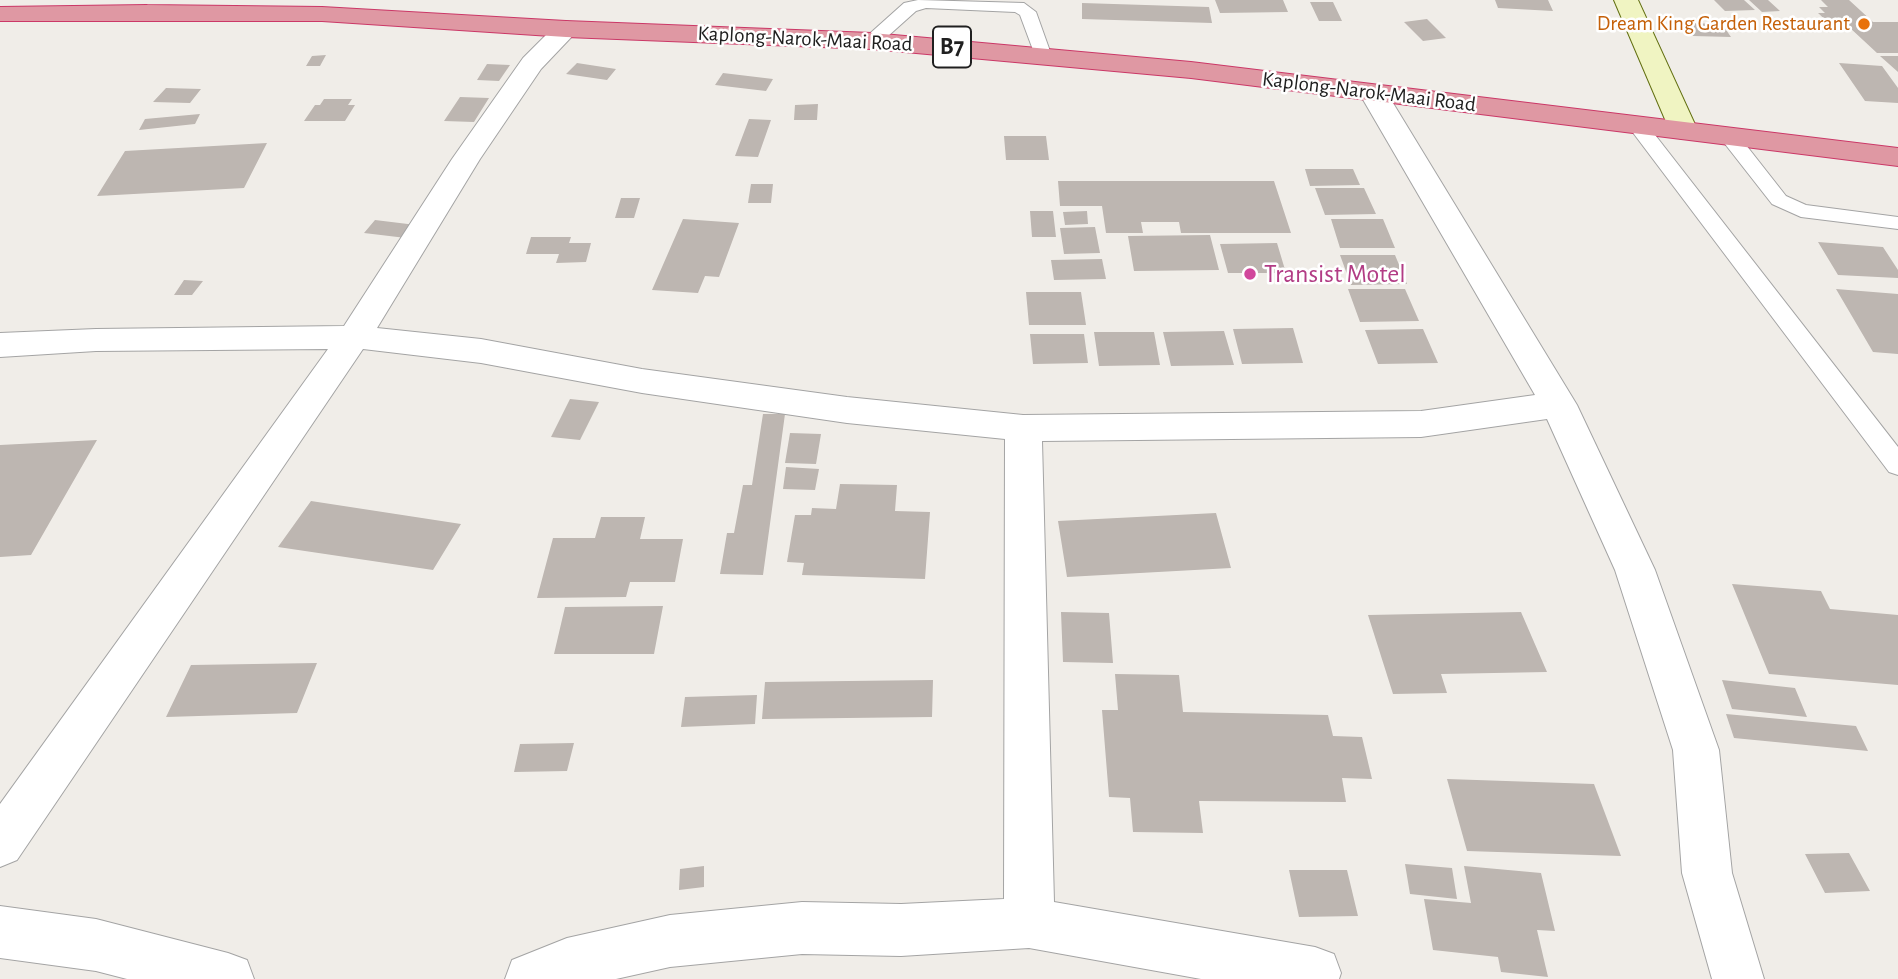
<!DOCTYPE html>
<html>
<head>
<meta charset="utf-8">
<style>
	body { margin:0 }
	canvas { display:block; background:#f0ede8 }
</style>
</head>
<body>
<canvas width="1898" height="979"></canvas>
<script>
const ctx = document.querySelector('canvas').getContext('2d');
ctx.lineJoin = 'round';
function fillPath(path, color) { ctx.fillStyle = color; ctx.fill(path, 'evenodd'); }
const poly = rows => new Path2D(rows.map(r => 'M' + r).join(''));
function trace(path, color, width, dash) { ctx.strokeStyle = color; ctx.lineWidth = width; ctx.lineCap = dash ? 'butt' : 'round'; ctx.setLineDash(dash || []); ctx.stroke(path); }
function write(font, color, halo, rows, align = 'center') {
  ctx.font = font + ' "Alegreya Sans",sans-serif'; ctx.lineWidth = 5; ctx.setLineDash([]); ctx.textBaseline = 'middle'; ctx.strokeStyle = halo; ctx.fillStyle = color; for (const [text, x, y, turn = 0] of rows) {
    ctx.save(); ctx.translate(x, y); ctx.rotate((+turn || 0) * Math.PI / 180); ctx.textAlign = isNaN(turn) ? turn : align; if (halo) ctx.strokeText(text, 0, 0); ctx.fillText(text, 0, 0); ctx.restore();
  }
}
const building = poly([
	[1215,0,1283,0,1288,12,1220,13],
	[1495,0,1548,0,1553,11,1498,8],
	[1714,0,1744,0,1755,10,1725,11],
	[1749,0,1768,0,1780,11,1762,12],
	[1821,0,1849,0,1873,22,1898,22,1898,53,1877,53,1849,27,1833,27,1818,13,1825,13,1819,7,1828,7],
	[1310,2,1333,2,1342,21,1319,21],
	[1082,3,1209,7,1212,23,1082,19],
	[1427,19,1446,38,1423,41,1404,22],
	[1684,23,1722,24,1731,37,1693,36],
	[326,55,320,66,306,66,312,56],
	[1880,56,1898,56,1898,72],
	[577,63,616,69,607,80,566,74],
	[1839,63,1882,66,1898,88,1898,103,1865,101],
	[487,64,510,65,499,81,477,80],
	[723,73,773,79,766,91,715,85],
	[166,88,201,89,190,103,153,102],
	[460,97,489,98,474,122,444,121],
	[324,99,352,99,348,105,355,105,345,121,304,121,315,105,320,105],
	[818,104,817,120,794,120,795,105],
	[200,114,195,124,139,130,145,119],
	[749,119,771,120,758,157,735,156],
	[1004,136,1046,136,1049,160,1006,160],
	[267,143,244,188,97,196,125,151],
	[1305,169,1353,169,1360,185,1310,186],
	[1058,181,1274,181,1291,233,1181,233,1179,222,1141,222,1143,233,1106,233,1102,206,1060,206],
	[751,184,773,184,771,203,748,203],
	[1315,188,1364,188,1376,214,1325,215],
	[621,198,640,198,634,218,615,218],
	[1030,211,1053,211,1056,237,1032,237],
	[1087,211,1088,224,1065,225,1063,212],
	[683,219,739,223,719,277,705,276,698,293,652,290],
	[1331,219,1383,219,1395,248,1340,248],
	[375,220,416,225,406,238,364,233],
	[1095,227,1100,253,1064,254,1060,228],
	[1210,235,1219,270,1134,271,1128,236],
	[531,237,571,237,569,243,591,243,586,262,556,263,559,254,526,254],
	[1818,242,1883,247,1898,270,1898,278,1838,275],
	[1277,243,1286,273,1228,273,1220,244],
	[1340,255,1395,255,1407,284,1351,285],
	[1102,259,1106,279,1054,280,1051,260],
	[184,280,203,281,192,295,174,295],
	[1348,289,1405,289,1419,321,1360,322],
	[1836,289,1898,294,1898,354,1873,352],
	[1026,292,1081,292,1086,325,1029,325],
	[1293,328,1303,363,1242,364,1233,329],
	[1423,329,1438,363,1378,364,1365,330],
	[1224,331,1234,365,1171,366,1163,332],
	[1094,332,1154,332,1160,365,1099,366],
	[1030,334,1084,334,1088,363,1033,364],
	[570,399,599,402,580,440,551,437],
	[763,414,785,414,763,575,720,574,727,533,734,533,743,485,752,485],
	[790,433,821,434,816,464,785,463],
	[97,440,31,555,0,557,0,445],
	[786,467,819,469,815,490,783,489],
	[840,484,897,485,895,511,930,512,925,579,802,575,804,563,787,562,795,515,811,515,812,508,836,509],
	[311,501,461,524,433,570,278,547],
	[1216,513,1231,568,1067,577,1058,521],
	[601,517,645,517,640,539,683,539,675,582,630,582,626,597,537,598,553,538,595,538],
	[1732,584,1821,591,1830,609,1898,615,1898,685,1769,674],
	[663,606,654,654,554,654,565,607],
	[1061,612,1109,613,1113,663,1063,662],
	[1521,612,1547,672,1441,674,1447,693,1393,694,1368,615],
	[317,663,297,713,166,717,191,665],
	[1115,674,1179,675,1183,712,1328,715,1333,736,1362,737,1372,779,1342,778,1346,802,1199,801,1203,833,1133,832,1130,798,1109,797,1102,710,1118,710],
	[933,680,932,717,762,719,765,682],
	[1722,680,1795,688,1807,717,1732,709],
	[757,695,755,724,681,727,685,697],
	[1726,714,1856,726,1868,751,1734,738],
	[574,743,567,771,514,772,520,744],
	[1447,779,1594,784,1621,856,1467,851],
	[1849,853,1870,891,1825,893,1805,854],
	[1405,864,1452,868,1457,899,1410,894],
	[704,866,704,887,679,890,680,869],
	[1464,866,1541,873,1555,931,1537,930,1548,977,1501,972,1498,957,1433,950,1424,899,1471,903],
	[1289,870,1347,870,1358,916,1299,917]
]);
const lane = poly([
	[918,0,1024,3,1036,12,1051,54,1048,58,1036,58,1020,15,1015,12,926,8,916,11,878,45,866,45,863,41,866,37,904,3,918,0],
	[1638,120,1645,122,1898,447,1898,475,1889,472,1631,130,1628,126,1631,122,1638,120],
	[1728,129,1735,131,1786,196,1806,205,1898,217,1898,229,1801,217,1772,204,1718,135,1728,129]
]);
const street = poly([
	[566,21,575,24,579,29,541,69,480,159,377,328,481,339,642,369,847,397,1023,415,1421,411,1535,395,1358,91,1362,85,1382,85,1577,405,1655,570,1719,750,1732,873,1764,979,1712,979,1682,873,1673,750,1615,570,1547,419,1421,437,1042,441,1054,902,1315,947,1334,954,1341,973,1339,979,1201,979,1029,948,901,956,802,954,670,967,616,979,505,979,512,960,567,938,670,915,802,902,901,904,1004,899,1005,439,847,423,642,393,481,363,363,349,17,860,0,867,0,804,328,349,96,351,0,357,0,333,96,329,344,326,452,159,523,58,557,24,566,21],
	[0,906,96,919,228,953,247,960,254,979,127,979,96,971,0,958,0,906]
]);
const secondary = poly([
	[1614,0,1638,0,1698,131,1694,137,1684,139,1674,137,1670,131,1614,0]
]);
const highway = poly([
	[147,5,322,7,566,21,872,33,1191,62,1898,148,1898,166,1191,78,872,49,566,37,322,21,0,21,0,7,147,5]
]);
const markers = [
	[1864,24,7,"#e8710a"],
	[1250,274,7,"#d1479c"]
];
const farFoodnames = [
	["Dream King Garden Restaurant",1850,24]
];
const farStreetnames = [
	["Kaplong-Narok-Maai Road",805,39,3],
	["Kaplong-Narok-Maai Road",1369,92,7]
];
const shields = [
	[952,47,38]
];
const shieldNames = [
	["B7",952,47]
];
const hotelNames = [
	["Transist Motel",1264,274]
];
fillPath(building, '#bdb6b1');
trace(lane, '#a4a4a4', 2);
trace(street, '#a4a4a4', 2);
trace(secondary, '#626f10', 2);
trace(highway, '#cb3867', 2);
fillPath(lane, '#fff');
fillPath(street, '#fff');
fillPath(secondary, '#f0f4c2');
fillPath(highway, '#df98a3');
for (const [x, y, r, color] of markers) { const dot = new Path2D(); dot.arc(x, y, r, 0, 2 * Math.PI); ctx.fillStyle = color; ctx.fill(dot); trace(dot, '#fff', 2.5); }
write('21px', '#c56008', '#fff', farFoodnames, 'right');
write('21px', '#202020', '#fff', farStreetnames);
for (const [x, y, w] of shields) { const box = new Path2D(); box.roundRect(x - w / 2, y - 20.5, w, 41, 5); ctx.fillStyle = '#fff'; ctx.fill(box); trace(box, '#202020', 2); }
write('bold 24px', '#202020', null, shieldNames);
write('26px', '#b23c85', '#fff', hotelNames, 'left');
</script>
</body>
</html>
